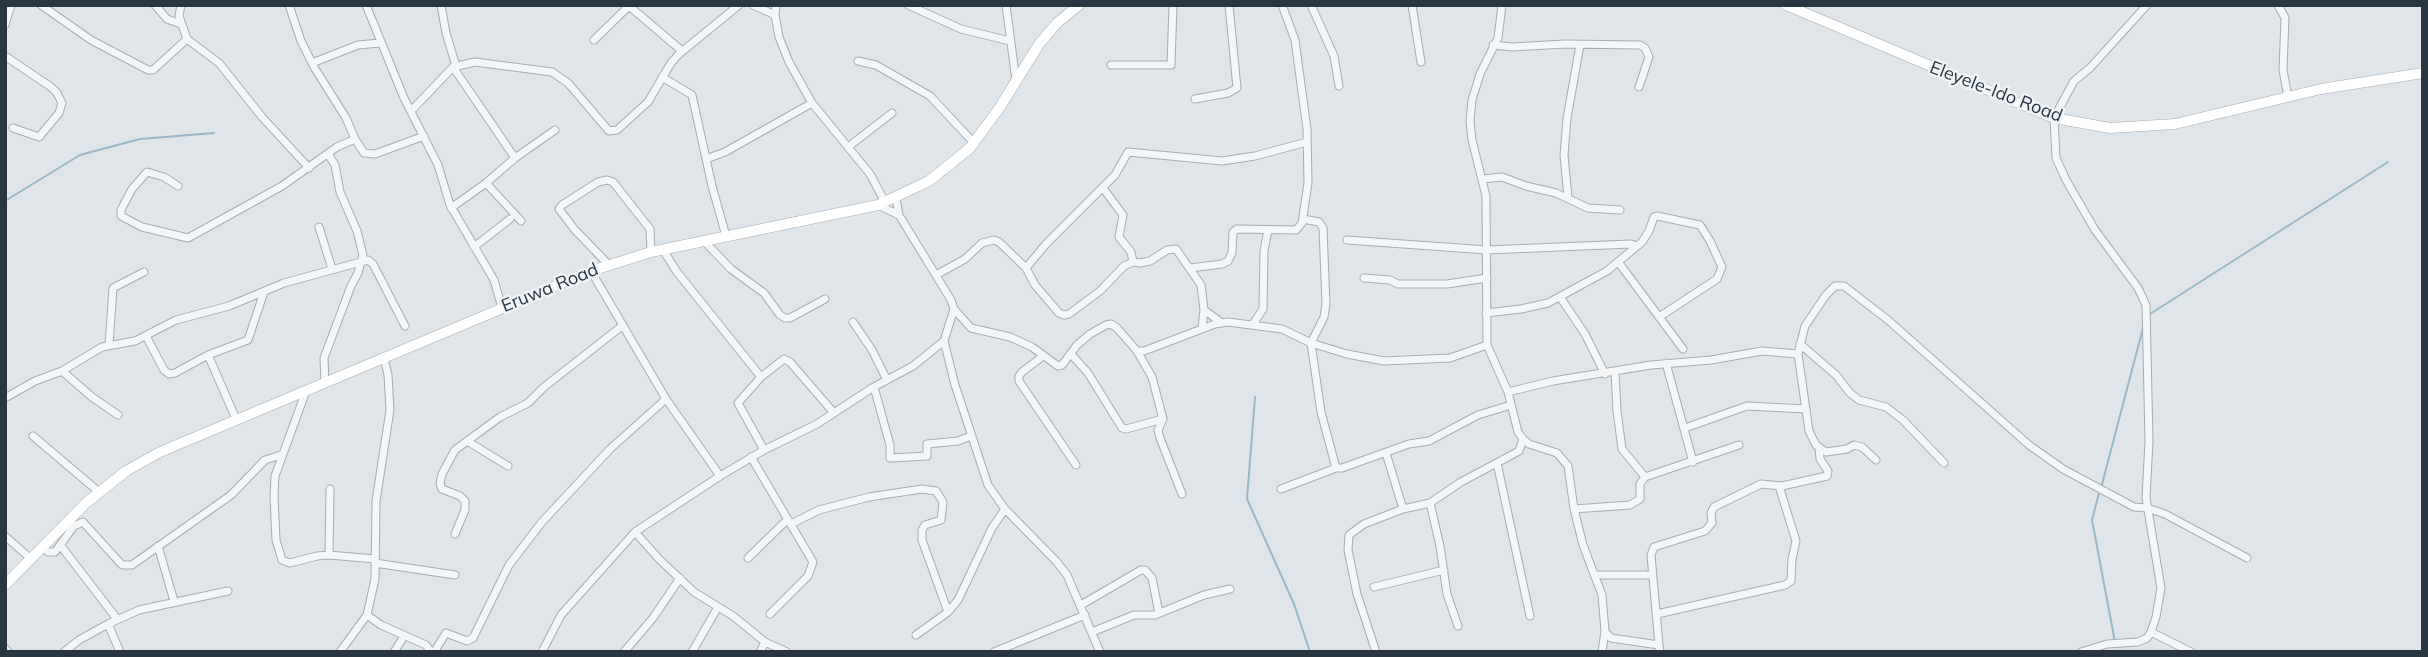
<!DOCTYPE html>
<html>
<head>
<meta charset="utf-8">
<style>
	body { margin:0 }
	#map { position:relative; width:2428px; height:657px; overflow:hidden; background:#e0e5e9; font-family:Mulish,sans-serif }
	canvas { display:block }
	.frame { position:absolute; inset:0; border:7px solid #293540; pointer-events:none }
</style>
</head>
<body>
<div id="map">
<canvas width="2428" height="657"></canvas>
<div class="frame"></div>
</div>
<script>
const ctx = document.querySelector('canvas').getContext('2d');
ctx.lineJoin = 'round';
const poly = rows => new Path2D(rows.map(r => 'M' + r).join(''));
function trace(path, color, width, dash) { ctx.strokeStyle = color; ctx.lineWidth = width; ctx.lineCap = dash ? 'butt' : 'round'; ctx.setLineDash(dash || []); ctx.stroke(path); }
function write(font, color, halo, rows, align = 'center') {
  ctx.font = font + ' Mulish,sans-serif'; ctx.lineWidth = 5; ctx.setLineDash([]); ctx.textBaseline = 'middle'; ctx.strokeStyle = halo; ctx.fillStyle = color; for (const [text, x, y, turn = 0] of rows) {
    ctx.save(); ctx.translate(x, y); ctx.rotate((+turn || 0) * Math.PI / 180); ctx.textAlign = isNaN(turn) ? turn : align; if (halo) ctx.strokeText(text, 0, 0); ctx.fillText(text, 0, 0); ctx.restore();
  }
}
const stream = poly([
	[5,201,80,155,140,139,214,133],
	[2150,314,2388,162],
	[1255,397,1247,499,1294,604,1310,652],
	[2101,488,2143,328],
	[2099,493,2092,520,2115,642]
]);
const minor = poly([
	[41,5,91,40,148,70,153,70,187,39],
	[155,5,167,19,181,24],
	[181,5,179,16,187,39,219,63,262,117,309,168],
	[289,5,301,41,314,67,346,118,355,139,364,153,375,154,424,136],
	[366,5,404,98,438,165,450,205,494,280,502,308],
	[441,5,446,33,456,66],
	[628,5,682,51],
	[753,5,775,15],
	[776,5,775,15,779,37,789,62,812,103,870,174,885,202],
	[908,5,961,29,1010,41],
	[1006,5,1016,81],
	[1311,5,1334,56,1339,86],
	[1412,5,1421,62],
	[1502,5,1498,38,1480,74,1472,100,1470,121,1472,140,1486,196,1487,345,1508,392,1518,432,1523,439,1529,444,1557,453,1568,466,1574,509,1583,545,1602,595,1605,631,1602,652],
	[2278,5,2285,18,2283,70,2288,97],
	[5,25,11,5],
	[594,40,630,5],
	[1493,45,1512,47,1565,44,1640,45,1645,48,1649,57,1639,87],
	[5,56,51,87,57,93,62,103,59,113,39,137,13,128],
	[858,61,876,65,930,96,974,143],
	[312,63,358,45,380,43],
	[1111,65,1171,65,1173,5],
	[453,67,515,158],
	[662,77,692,95,712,186,726,236],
	[1195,99,1228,93,1237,88,1229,5],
	[411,111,453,67,475,62,552,72,568,83,609,131,617,130,648,102,671,63,679,54,739,5],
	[848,147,892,113],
	[706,159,725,152,812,103],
	[1482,179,1502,177,1526,186,1556,193,1588,208,1620,210],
	[486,183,521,221],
	[178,186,164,177,147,172,132,189,121,210,121,216,142,227,188,238,282,186,337,147,355,139],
	[1103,188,1123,215,1119,237,1131,252,1133,262],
	[896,198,899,215,951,300,954,309,944,341,955,385,988,485,1005,509,1056,561,1067,575,1100,652],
	[1568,198,1564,155,1567,118,1580,45],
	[878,205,899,215],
	[451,208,486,183,515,158,555,130],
	[1303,219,1319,222,1323,228,1326,304,1324,317,1311,343,1321,412,1336,468],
	[319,227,332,269],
	[1347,240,1487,250,1631,244,1637,246],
	[704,241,731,269,764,293,780,315,785,318,790,318,825,299],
	[474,247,510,219],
	[663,250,677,272,761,377],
	[1619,263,1683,349],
	[609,265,575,230,559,209,562,205,598,182,607,180,613,182,650,229,651,252],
	[1026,268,1046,244,1115,175,1128,152,1222,161,1255,156,1307,142],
	[1190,268,1222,264,1228,261,1232,253,1233,232,1237,229,1296,230,1302,223,1308,183,1307,129,1295,40,1282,5],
	[591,271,666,399,720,476],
	[936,275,965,259,982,243,994,240,999,242,1026,268,1035,285,1059,313,1064,315,1069,314,1100,291,1124,266,1133,262,1140,263,1150,261,1167,250,1176,249,1201,285,1204,310,1202,328],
	[1364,278,1390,280,1398,284,1447,284,1487,278],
	[1560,297,1585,334,1605,374],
	[954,309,971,328,1010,337,1032,347,1058,366,1062,365,1077,345,1090,334,1106,325,1111,324,1117,328,1137,351,1152,377,1163,419,1158,430,1160,438,1182,494],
	[1204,310,1222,323],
	[1486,313,1521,309,1548,303,1607,271,1642,242,1649,231,1654,217,1657,216,1700,225,1710,241,1722,267,1717,279,1659,317],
	[853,322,872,350,887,380],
	[1253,324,1263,309,1264,251,1268,230],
	[146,336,164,370,169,374,175,373,208,355,248,340,264,292],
	[1800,344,1836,375,1850,393,1859,400,1886,407,1903,420,1944,463],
	[109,345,113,288,144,272],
	[1137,351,1144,351,1215,324,1228,322,1282,329,1311,343,1347,354,1384,361,1450,358,1487,345],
	[1071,354,1088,373,1122,428,1126,429,1163,419],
	[208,355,236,419],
	[1043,356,1022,372,1019,376,1019,381,1076,465],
	[1666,363,1693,462],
	[62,371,92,397,118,415],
	[1615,372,1617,411,1622,449,1645,477],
	[325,383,324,358,351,286,358,273,363,255,357,231,340,192,335,165,328,154],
	[874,387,890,445,890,458,927,456,927,444,958,441,971,436],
	[306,391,275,476,274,496,276,540,282,560,290,563,317,556,329,555,375,559],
	[1508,392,1553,381,1651,365,1711,360,1762,351,1798,354],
	[5,398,35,381,62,371,102,347,135,341,176,320,229,306,284,283,368,260,373,264,405,326],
	[1685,428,1747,406,1806,409],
	[33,436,99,492],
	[467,441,508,466],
	[764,450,738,403,761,377,784,359,790,362,834,413],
	[1386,453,1403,509],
	[751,457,813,562,808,576,770,614],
	[1876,460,1862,447,1854,445,1847,449,1826,452,1816,445,1809,431,1798,354,1805,326,1826,295,1835,286,1844,286,1888,320,2029,445,2063,469,2134,507,2147,508,2165,514,2247,558],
	[1497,463,1530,616],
	[1281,489,1336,468,1342,468,1409,444,1429,441,1478,415,1511,405],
	[1430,503,1440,546,1447,594,1458,626],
	[1574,509,1630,505,1640,499,1640,484,1645,477,1739,445],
	[791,524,819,510,869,497,922,489,936,491,943,502,941,520,925,525,922,530,922,540,948,612],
	[635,532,659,559,694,592,733,616,765,642,787,652],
	[455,534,465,510,465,501,460,496,442,489,440,484,442,474,455,450,500,417,528,403,544,387,622,326],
	[5,536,31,559],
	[43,546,48,552,55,552,74,526,83,522,122,565,132,565,231,495,265,460,281,455],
	[61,546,117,619],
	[158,546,174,601],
	[329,555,330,489],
	[748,558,788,519],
	[375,563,455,575],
	[1596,575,1652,575],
	[1374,587,1444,570],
	[1081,605,1141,570,1145,570,1152,578,1159,613],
	[1657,614,1785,585,1791,581,1792,559,1796,541,1779,486],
	[367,615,381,625,426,645,431,652],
	[108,624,120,652],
	[1092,632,1134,615,1155,615,1204,595,1230,589],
	[1605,632,1611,638,1659,645,1660,652],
	[2151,632,2191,652],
	[916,635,948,612,958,600,992,528,1005,509],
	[1659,645,1651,555,1654,547,1705,531,1712,523,1711,513,1714,507,1761,484,1782,486,1827,476,1828,471,1820,459,1819,448],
	[5,648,8,652],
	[64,652,79,640,108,624,139,610,228,591],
	[340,652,367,615,375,579,376,501,390,410,388,375,384,358],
	[394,652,404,636],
	[434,652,446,633,467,641,473,638,509,565,542,522,610,449,666,399],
	[542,652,561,615,635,532,720,476,764,450,817,424,872,388,913,366,944,341],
	[624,652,653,618,680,578],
	[692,652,718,607],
	[760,652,765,642],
	[994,652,1085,615],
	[1376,652,1357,594,1348,550,1349,535,1364,524,1403,509,1430,503,1461,482,1519,451,1523,439],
	[2081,652,2107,644,2138,642,2147,638,2151,632,2156,617,2161,588,2146,498,2149,441,2146,305,2138,288,2095,230,2066,180,2056,158,2054,118,2074,81,2090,68,2147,5]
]);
const secondary = poly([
	[1786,5,2054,118,2110,128,2175,124,2321,89,2423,73],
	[5,585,86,503,126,471,160,452,591,271,651,252,878,205,929,181,970,148,1000,107,1039,44,1057,23,1079,5]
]);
const streetNames = [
	["Eleyele-Ido Road",1996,92,21],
	["Eruwa Road",550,288,-22]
];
trace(stream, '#9bb8c9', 2);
trace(minor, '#a5adb3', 9);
trace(secondary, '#a5adb3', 11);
trace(minor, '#f3f5f7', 7);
trace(secondary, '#fff', 10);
write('18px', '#293540', '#eff3f6', streetNames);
</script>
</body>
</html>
